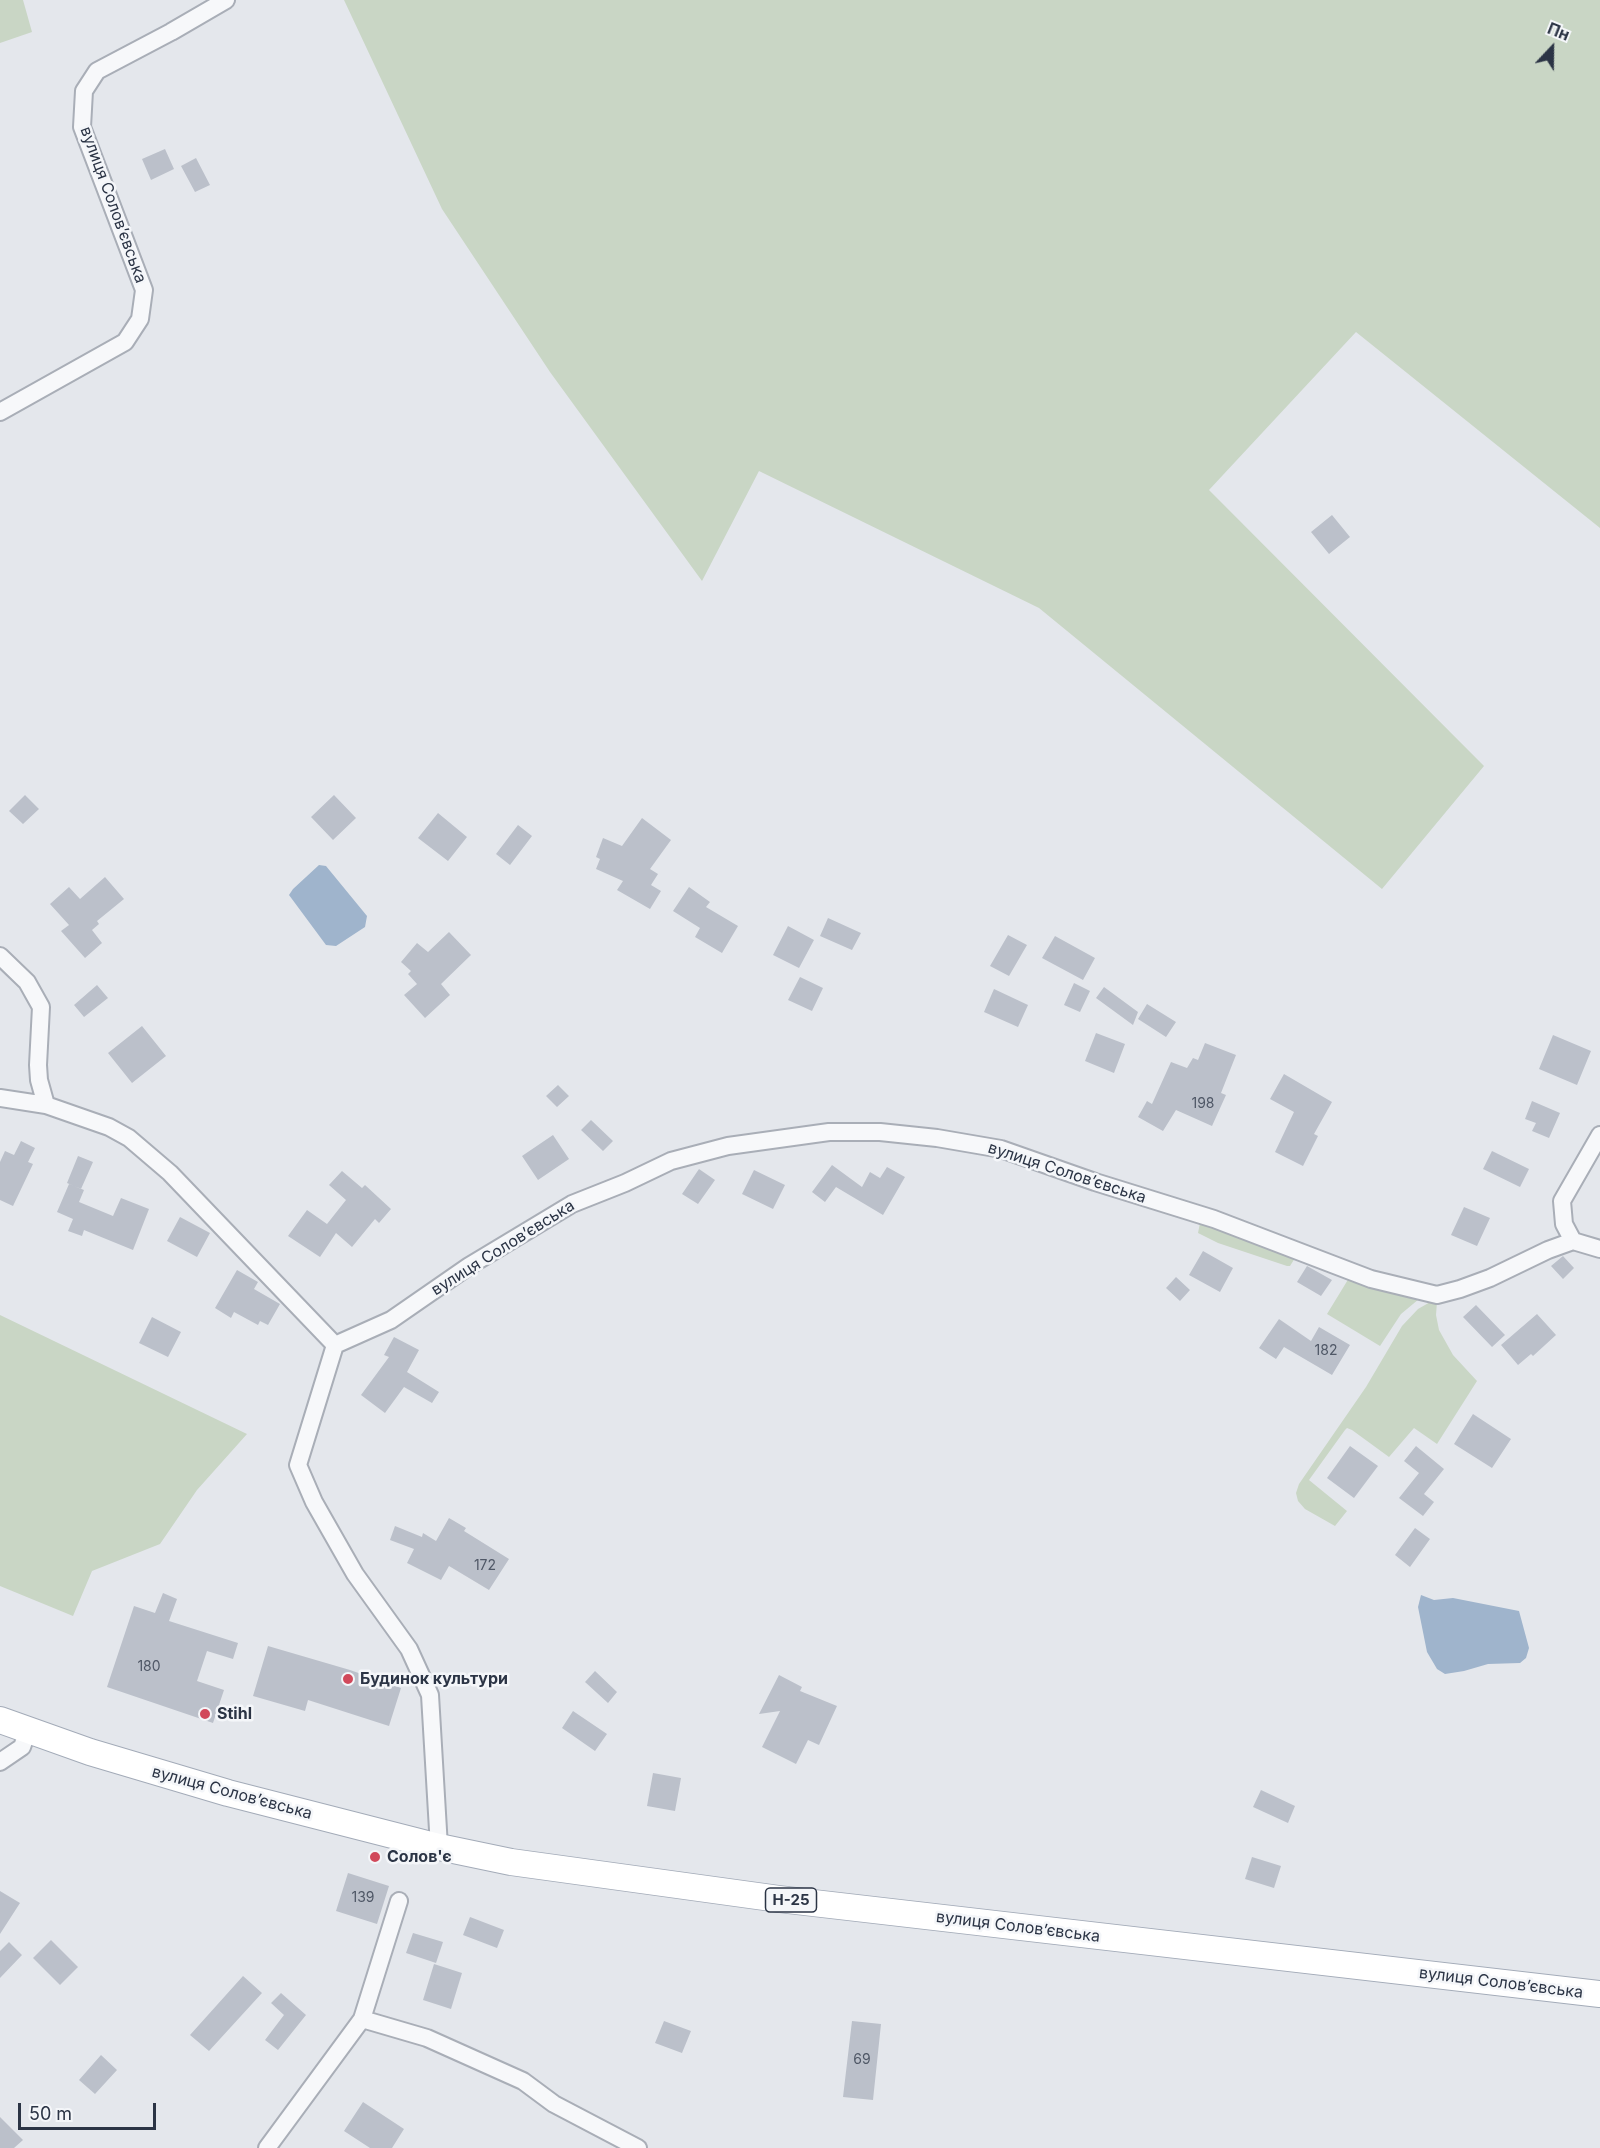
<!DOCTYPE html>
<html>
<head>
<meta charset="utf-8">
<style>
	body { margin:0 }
	#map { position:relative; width:1600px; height:2148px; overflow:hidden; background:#e4e7ec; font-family:Inter,sans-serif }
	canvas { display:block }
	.north { position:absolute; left:1522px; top:18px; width:60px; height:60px; -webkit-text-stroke:4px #f4f6f9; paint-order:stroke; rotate:22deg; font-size:16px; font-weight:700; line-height:24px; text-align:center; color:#2b3445 }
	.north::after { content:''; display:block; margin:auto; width:21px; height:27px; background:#2b3445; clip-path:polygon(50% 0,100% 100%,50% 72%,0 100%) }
	.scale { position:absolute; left:18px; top:2103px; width:138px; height:27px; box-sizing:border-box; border:3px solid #2b3445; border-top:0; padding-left:8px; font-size:18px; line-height:21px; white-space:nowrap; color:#2b3445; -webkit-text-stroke:4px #f4f6f9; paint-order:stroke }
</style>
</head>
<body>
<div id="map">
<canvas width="1600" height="2148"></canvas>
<div class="north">Пн</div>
<div class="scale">50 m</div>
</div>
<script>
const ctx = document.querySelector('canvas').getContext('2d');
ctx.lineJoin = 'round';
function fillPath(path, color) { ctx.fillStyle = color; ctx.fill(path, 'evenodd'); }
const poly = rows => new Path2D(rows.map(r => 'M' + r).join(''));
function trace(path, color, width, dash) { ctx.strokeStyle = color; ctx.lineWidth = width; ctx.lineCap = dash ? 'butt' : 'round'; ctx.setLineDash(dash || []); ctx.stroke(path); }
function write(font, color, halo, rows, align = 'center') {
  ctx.font = font + ' Inter,sans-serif'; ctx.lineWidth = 5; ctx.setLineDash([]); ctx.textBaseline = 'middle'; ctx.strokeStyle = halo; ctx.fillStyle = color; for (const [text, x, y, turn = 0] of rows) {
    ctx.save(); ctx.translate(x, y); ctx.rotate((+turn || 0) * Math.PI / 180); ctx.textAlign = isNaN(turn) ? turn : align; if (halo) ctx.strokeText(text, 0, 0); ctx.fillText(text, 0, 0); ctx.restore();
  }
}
const green = poly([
	[0,0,23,0,32,32,0,43],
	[344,0,1600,0,1600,528,1356,332,1209,490,1484,766,1382,889,1039,608,759,471,702,581,550,372,442,209],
	[1200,1223,1211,1226,1295,1258,1290,1266,1287,1266,1218,1243,1198,1233],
	[1349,1278,1419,1299,1401,1314,1380,1346,1327,1314],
	[1432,1301,1437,1302,1436,1315,1439,1330,1453,1355,1477,1381,1437,1444,1414,1428,1389,1457,1352,1430,1347,1428,1345,1430,1309,1480,1347,1511,1335,1526,1305,1509,1298,1501,1296,1493,1299,1484,1366,1387,1402,1326,1418,1309],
	[0,1315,247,1434,197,1490,160,1544,92,1571,73,1616,0,1586]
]);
const water = poly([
	[319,865,326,866,367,916,365,927,336,946,326,945,289,895,293,889],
	[1421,1595,1434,1600,1453,1598,1519,1611,1529,1648,1526,1658,1520,1663,1488,1664,1464,1671,1445,1674,1437,1669,1427,1652,1418,1607]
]);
const building = poly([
	[165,149,174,169,151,180,142,159],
	[196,158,210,185,195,192,181,166],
	[1332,515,1350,537,1329,554,1311,532],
	[25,795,39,809,23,824,9,811],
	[334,795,356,818,333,840,311,817],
	[438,813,467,837,448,861,418,838],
	[642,818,671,840,650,869,658,874,651,885,661,891,650,909,617,890,623,881,596,869,600,859,596,857,603,838,622,846],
	[518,825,532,836,510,865,496,854],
	[105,877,124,899,97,921,99,924,92,930,102,943,85,958,61,931,69,925,50,904,69,887,80,899],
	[689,887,710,902,706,907,738,926,722,953,695,937,700,928,673,911],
	[828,918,861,933,852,950,820,936],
	[788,926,814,940,799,968,773,955],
	[449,932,471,955,441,984,450,995,425,1018,404,995,417,984,408,974,411,971,401,962,417,943,428,952],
	[1008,935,1027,945,1009,976,990,966],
	[1055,936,1095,958,1083,980,1042,958],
	[800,977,823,988,812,1011,788,1000],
	[1074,983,1090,991,1080,1012,1064,1005],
	[97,985,108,998,84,1017,74,1005],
	[1104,987,1138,1012,1133,1025,1096,998],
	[994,989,1028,1005,1018,1027,984,1012],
	[1147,1004,1176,1022,1166,1037,1138,1019],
	[142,1026,166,1056,132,1083,108,1053],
	[1096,1033,1125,1044,1114,1073,1085,1061],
	[1553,1035,1591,1051,1577,1085,1539,1069],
	[1205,1043,1236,1055,1221,1093,1226,1095,1212,1126,1176,1110,1163,1131,1138,1117,1147,1101,1152,1104,1171,1062,1187,1068,1193,1058,1198,1060],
	[1284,1074,1332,1102,1314,1134,1318,1136,1303,1166,1275,1152,1294,1112,1270,1099],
	[558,1085,569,1096,557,1107,546,1096],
	[1532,1101,1560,1113,1549,1138,1532,1131,1536,1123,1525,1119],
	[591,1120,613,1141,603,1151,581,1130],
	[553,1135,569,1159,538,1180,522,1156],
	[21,1141,35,1148,28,1162,33,1164,13,1206,0,1200,0,1162,5,1151,14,1155],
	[1492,1151,1529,1169,1520,1187,1483,1169],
	[78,1156,93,1162,81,1189,67,1183],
	[832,1165,862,1187,870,1172,880,1178,887,1167,905,1177,883,1215,836,1187,825,1202,812,1192],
	[699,1169,715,1180,698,1204,682,1194],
	[754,1170,785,1185,773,1209,742,1194],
	[342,1171,362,1188,365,1185,391,1209,379,1223,375,1219,352,1247,336,1233,320,1257,288,1236,307,1210,327,1224,346,1200,329,1185],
	[69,1184,84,1190,79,1202,113,1216,121,1198,149,1209,133,1250,84,1230,82,1236,68,1231,73,1219,57,1212],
	[1464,1207,1490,1218,1477,1246,1451,1235],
	[180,1217,210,1233,197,1257,167,1241],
	[1203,1251,1233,1268,1220,1292,1189,1275],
	[1563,1256,1574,1268,1563,1279,1551,1266],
	[1307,1266,1332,1280,1321,1296,1297,1282],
	[237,1270,258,1282,254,1289,280,1304,268,1325,260,1321,258,1325,234,1312,231,1318,215,1308],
	[1176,1277,1190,1290,1180,1301,1166,1288],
	[1476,1305,1505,1335,1492,1347,1463,1317],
	[1537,1314,1556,1335,1533,1356,1531,1354,1518,1365,1501,1345],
	[152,1317,181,1332,168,1357,139,1343],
	[1279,1319,1311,1341,1319,1327,1350,1345,1332,1375,1284,1347,1276,1359,1259,1348],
	[394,1337,419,1350,407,1372,439,1392,432,1403,404,1387,385,1413,361,1395,389,1357,384,1355],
	[1473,1414,1511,1439,1492,1468,1454,1444],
	[1350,1446,1378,1466,1354,1498,1327,1478],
	[1416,1446,1444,1469,1424,1494,1434,1502,1423,1516,1399,1498,1419,1473,1404,1461],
	[449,1518,466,1528,464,1531,509,1559,489,1590,449,1566,441,1580,407,1563,414,1549,390,1540,395,1526,422,1537,423,1533,436,1541],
	[1415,1528,1430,1539,1410,1567,1395,1555],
	[163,1593,177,1599,169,1621,238,1643,233,1659,207,1651,197,1681,224,1690,213,1723,107,1687,134,1606,155,1613],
	[268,1646,350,1670,401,1688,389,1726,308,1700,305,1711,253,1696],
	[595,1671,617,1692,608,1703,585,1682],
	[779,1675,802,1687,800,1691,837,1706,819,1745,808,1740,796,1764,762,1747,780,1711,759,1714],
	[573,1711,607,1734,595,1751,562,1728],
	[653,1773,681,1778,675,1811,647,1806],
	[1261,1790,1295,1806,1288,1823,1253,1807],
	[1252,1857,1281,1866,1274,1888,1245,1879],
	[348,1873,389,1886,377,1924,336,1911],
	[0,1891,20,1903,0,1934],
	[470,1917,504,1930,497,1948,463,1935],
	[413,1933,443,1942,436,1963,406,1953],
	[51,1940,78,1967,60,1985,33,1958],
	[9,1942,22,1955,0,1978,0,1951],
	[434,1964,462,1973,451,2009,423,2000],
	[243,1976,262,1993,209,2051,190,2035],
	[281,1993,306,2015,278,2050,265,2040,284,2015,271,2003],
	[664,2021,691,2031,682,2053,655,2043],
	[852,2021,881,2024,873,2100,843,2097],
	[101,2055,117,2070,95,2094,79,2080],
	[363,2102,404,2129,392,2148,370,2148,344,2131],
	[0,2117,23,2140,14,2148,0,2148]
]);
const minor = poly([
	[0,412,125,342,140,319,144,290,82,127,84,91,97,71,171,32,226,0],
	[0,956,27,982,41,1007,38,1065,39,1080,46,1105],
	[0,1098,46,1105,109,1127,129,1138,170,1173,335,1345,298,1465,314,1502,355,1574,409,1649,430,1695,439,1847],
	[1573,1241,1564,1224,1562,1201,1600,1135],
	[335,1345,391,1320,469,1266,572,1204,625,1183,671,1161,728,1146,829,1132,880,1132,937,1138,1001,1149,1095,1182,1214,1219,1371,1279,1437,1295,1460,1289,1490,1278,1548,1250,1573,1241,1600,1249],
	[0,1762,22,1747,28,1730],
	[362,2019,427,2038,523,2081,554,2104,638,2148],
	[267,2148,362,2019,399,1901]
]);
const primary = poly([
	[0,1720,90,1752,228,1793,439,1847,511,1862,779,1899,1600,1994]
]);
const markers = [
	[348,1679,6,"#d1495b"],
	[205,1714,6,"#d1495b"],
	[375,1857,6,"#d1495b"]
];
const numberNames = [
	["198",1203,1104],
	["182",1326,1351],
	["172",485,1566],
	["180",149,1667],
	["139",363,1898],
	["69",862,2060]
];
const shields = [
	[791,1900,51]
];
const shieldNames = [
	["Н-25",791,1900]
];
const streetNames = [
	["вулиця Соловʼєвська",113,205,70],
	["вулиця Соловʼєвська",1067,1173,18],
	["вулиця Соловʼєвська",503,1248,-32],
	["вулиця Соловʼєвська",232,1793,15],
	["вулиця Соловʼєвська",1018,1927,7],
	["вулиця Соловʼєвська",1501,1983,7]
];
const poiNames = [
	["Будинок культури",360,1679],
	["Stihl",217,1714],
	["Солов'є",387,1857]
];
fillPath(green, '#c9d6c5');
fillPath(water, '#9fb4cc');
fillPath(building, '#bbc0ca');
trace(minor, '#a9aeb7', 20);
trace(primary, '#a3abb8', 28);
trace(minor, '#f7f8fa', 16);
trace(primary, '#fff', 26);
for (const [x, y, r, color] of markers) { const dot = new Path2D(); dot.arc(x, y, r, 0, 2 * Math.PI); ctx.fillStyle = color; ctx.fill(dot); trace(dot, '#f4f6f9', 2); }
write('14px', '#4f5766', null, numberNames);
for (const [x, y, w] of shields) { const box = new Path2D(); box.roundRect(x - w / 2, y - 12, w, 24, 4.5); ctx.fillStyle = '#f4f6f9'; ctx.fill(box); trace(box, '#2b3445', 1.5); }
write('bold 15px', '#2b3445', null, shieldNames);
write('16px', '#2b3445', '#f4f6f9', streetNames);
write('bold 16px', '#2b3445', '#f4f6f9', poiNames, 'left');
</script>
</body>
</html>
